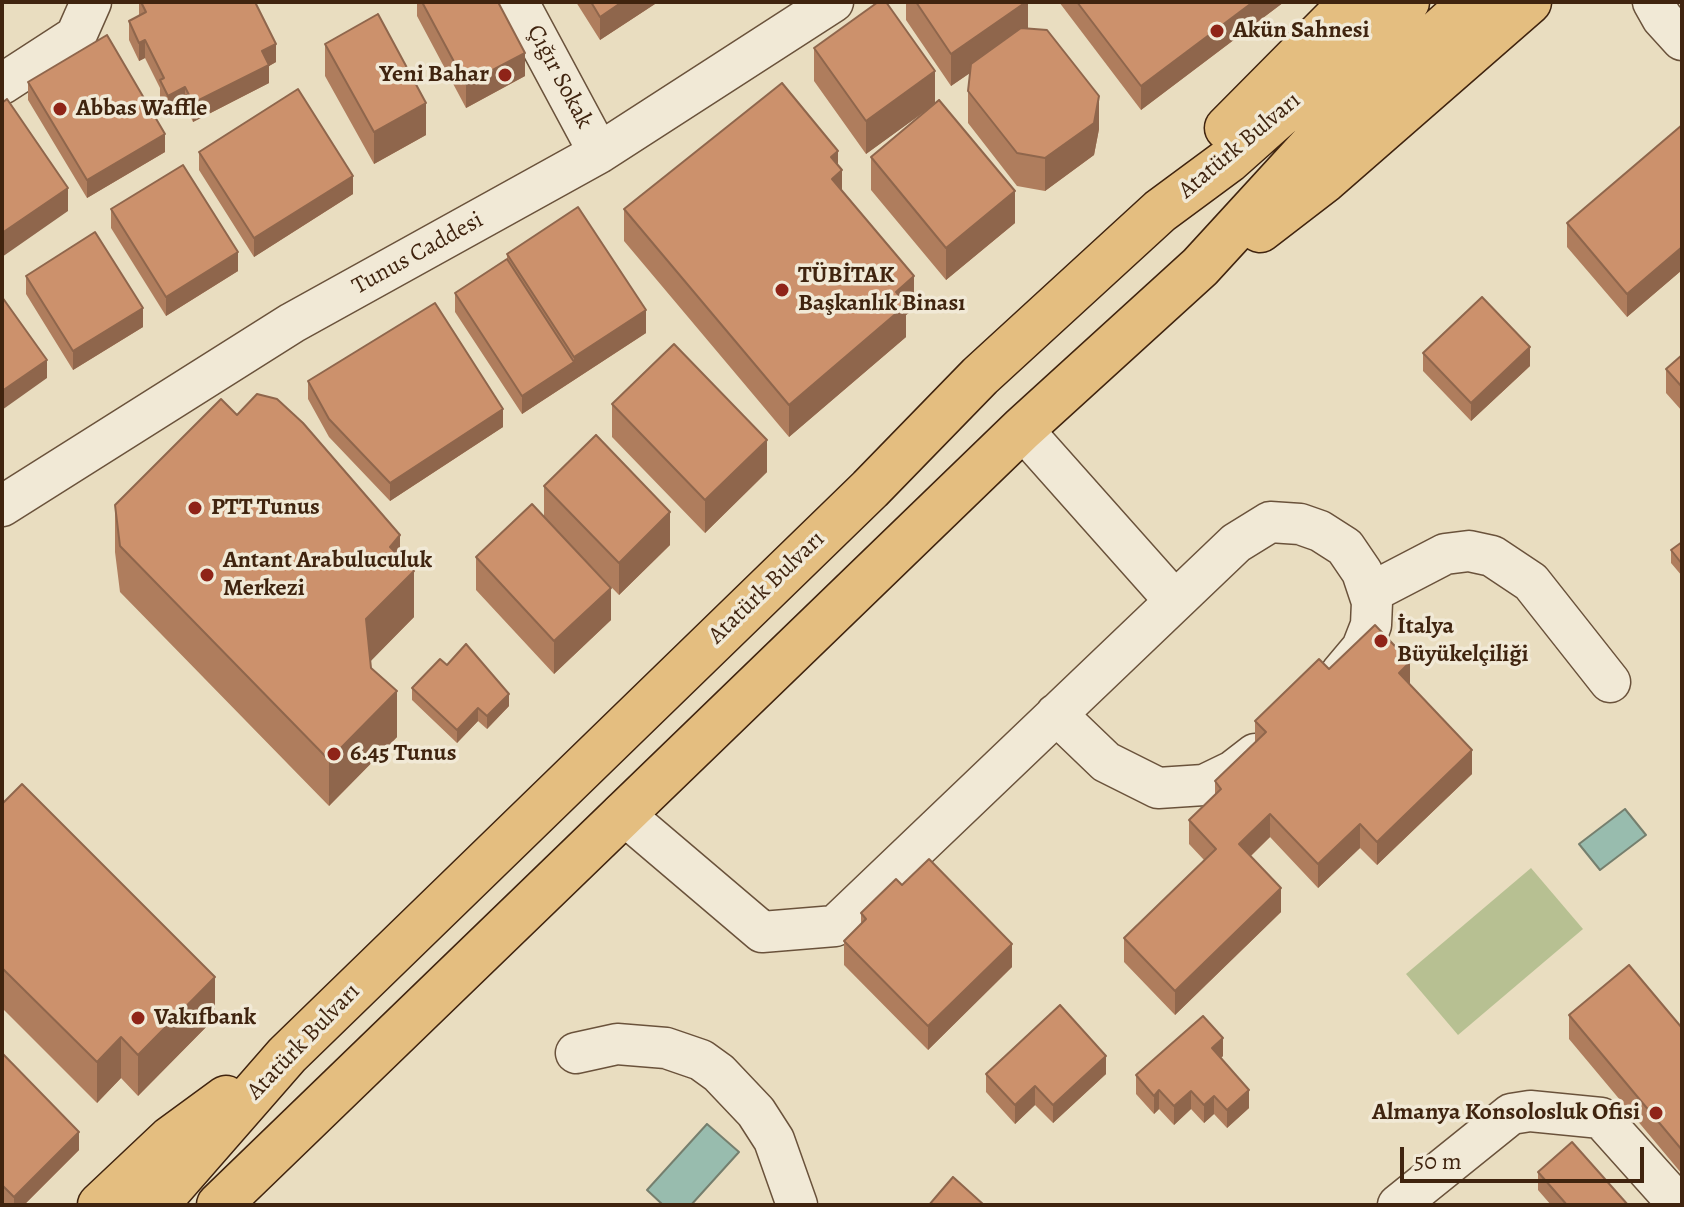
<!DOCTYPE html>
<html>
<head>
<meta charset="utf-8">
<style>
	body { margin:0 }
	#map { position:relative; width:1684px; height:1207px; overflow:hidden; background:#e9ddc0; font-family:Alegreya,serif }
	canvas { display:block }
	.frame { position:absolute; inset:0; border:4px solid #40240f; pointer-events:none }
	.scale { position:absolute; left:1400px; top:1147px; width:244px; height:36px; box-sizing:border-box; border:4px solid #40240f; border-top:0; padding-left:10px; font-size:24px; line-height:28px; white-space:nowrap; color:#40240f; -webkit-text-stroke:6px #f1e9d6; paint-order:stroke }
</style>
</head>
<body>
<div id="map">
<canvas width="1684" height="1207"></canvas>
<div class="frame"></div>
<div class="scale">50 m</div>
</div>
<script>
const ctx = document.querySelector('canvas').getContext('2d');
ctx.lineJoin = 'round';
function fillPath(path, color) { ctx.fillStyle = color; ctx.fill(path, 'evenodd'); }
const poly = rows => new Path2D(rows.map(r => 'M' + r).join(''));
function trace(path, color, width, dash) { ctx.strokeStyle = color; ctx.lineWidth = width; ctx.lineCap = dash ? 'butt' : 'round'; ctx.setLineDash(dash || []); ctx.stroke(path); }
function write(font, color, halo, rows, align = 'center') {
  ctx.font = font + ' Alegreya,serif'; ctx.lineWidth = 7; ctx.setLineDash([]); ctx.textBaseline = 'middle'; ctx.strokeStyle = halo; ctx.fillStyle = color; for (const [text, x, y, turn = 0] of rows) {
    ctx.save(); ctx.translate(x, y); ctx.rotate((+turn || 0) * Math.PI / 180); ctx.textAlign = isNaN(turn) ? turn : align; if (halo) ctx.strokeText(text, 0, 0); ctx.fillText(text, 0, 0); ctx.restore();
  }
}
const green = poly([
	[1531,868,1583,929,1458,1035,1406,974]
]);
const water = poly([
	[1625,809,1646,835,1600,870,1579,844,1625,809],
	[707,1124,739,1152,691,1205,663,1205,647,1190,707,1124]
]);
const minor = poly([
	[518,2,599,153],
	[1653,2,1662,18,1682,40],
	[2,84,76,36,91,2],
	[1022,429,1175,601],
	[2,506,292,323,599,153,833,2],
	[1370,593,1445,554,1469,551,1492,556,1531,582,1610,682],
	[1056,714,1106,762,1158,788,1204,785,1233,771,1255,754],
	[622,813,762,932,835,926,1236,543,1270,522,1300,524,1320,531,1345,547,1362,572,1372,602,1371,625,1362,648,1341,673],
	[576,1053,617,1044,666,1048,701,1060,719,1073,756,1112,774,1140,797,1205],
	[1398,1205,1511,1114,1530,1111,1601,1118,1679,1205]
]);
const major = poly([
	[1227,128,1352,2],
	[1260,230,1325,180,1529,2],
	[100,1205,170,1139,226,1098],
	[156,1205,287,1055,870,489,980,376,1160,211,1229,160,1407,2],
	[219,1205,1022,429,1200,267,1311,146,1472,2]
]);
const wall = poly([
	[139,2,255,2,276,62,269,66,269,83,193,122,185,105,168,114,160,98,160,88,145,58,139,61,129,40,129,21,139,16],
	[417,2,498,2,525,76,466,108,417,16],
	[576,2,658,2,600,40],
	[906,2,1028,2,1028,28,1099,129,1094,155,1045,191,1017,186,968,123,968,91,970,73,951,86,906,20],
	[1059,2,1284,2,1141,110],
	[325,44,426,135,374,164,325,76],
	[814,48,935,103,1015,223,946,280,871,190,871,157,932,106,866,154,814,81],
	[28,82,165,152,87,198,28,100],
	[1682,125,1682,270,1627,317,1567,247,1567,223],
	[199,152,353,194,254,257,199,170],
	[838,166,842,191,914,309,906,315,906,337,789,437,624,241,624,209],
	[111,209,238,271,166,316,111,228],
	[507,254,646,333,522,414,455,312,455,293,507,259],
	[26,276,143,327,73,370,26,294],
	[1423,353,1530,366,1471,421,1423,371],
	[1682,355,1682,411,1666,393,1666,369],
	[308,381,503,427,390,501,329,437,308,399],
	[612,404,767,472,705,533,612,437],
	[237,415,400,557,414,617,370,661,371,668,397,737,329,806,120,592,115,552,115,505],
	[544,486,670,545,619,595,581,556,611,620,554,674,476,590,476,557,544,517],
	[1682,542,1682,576,1671,563,1671,550],
	[1329,669,1410,685,1472,774,1377,865,1360,848,1318,888,1270,837,1251,856,1281,912,1175,1015,1124,962,1124,938,1205,861,1189,844,1189,820,1215,795,1215,781,1255,743,1255,721],
	[412,688,509,706,487,729,478,721,457,743,412,700],
	[2,804,215,1018,138,1096,121,1078,97,1103,2,1008],
	[902,885,1012,967,928,1050,844,965,844,941,861,924,861,913],
	[1569,1015,1682,1028,1682,1174,1569,1039],
	[2,1053,79,1150,24,1205,4,1205,2,1203],
	[1223,1056,1221,1058,1249,1108,1227,1128,1214,1114,1204,1123,1191,1109,1174,1125,1159,1109,1154,1114,1136,1094,1136,1075],
	[986,1074,1106,1074,1053,1123,1035,1105,1015,1124,986,1092],
	[1538,1172,1628,1205,1551,1205,1538,1190]
]);
const shadedWall = poly([
	[622,2,658,2,600,40,600,17],
	[1026,2,1028,2,1028,33,951,86,951,54],
	[1253,2,1284,2,1141,110,1141,86],
	[145,40,145,58,139,61,139,43],
	[276,44,276,62,269,66,269,83,193,122,193,103,262,51],
	[525,53,525,76,466,108,466,84],
	[935,71,935,104,866,154,866,121],
	[185,87,185,105,168,114,168,96],
	[1099,96,1099,129,1094,155,1045,191,1045,158],
	[426,103,426,135,374,164,374,132],
	[165,134,165,152,87,198,87,180],
	[838,151,838,173,842,170,842,203,832,211,831,157],
	[353,176,353,194,254,257,254,238],
	[68,188,68,211,2,257,2,233],
	[1015,191,1015,223,946,280,946,248],
	[1682,247,1682,270,1627,317,1627,294],
	[238,252,238,271,166,316,166,297],
	[914,276,914,309,906,315,906,337,789,437,789,405,896,292],
	[143,308,143,327,73,370,73,351],
	[646,310,646,333,522,414,522,396,574,362,574,357],
	[1530,347,1530,366,1471,421,1471,403],
	[47,360,47,378,2,410,2,391],
	[503,409,503,427,390,501,390,483],
	[767,440,767,472,705,533,705,500],
	[670,512,670,545,619,595,619,563],
	[400,535,400,581,390,547],
	[414,571,414,617,366,666,366,619],
	[611,588,611,620,554,674,554,641],
	[1410,662,1410,686,1399,673],
	[397,691,397,737,329,806,329,760],
	[509,694,509,706,487,729,487,716],
	[478,708,478,721,457,743,457,730],
	[1472,750,1472,774,1377,865,1377,842],
	[1270,814,1270,837,1239,867,1239,844],
	[1360,824,1360,848,1318,888,1318,864],
	[1281,888,1281,912,1175,1015,1175,991],
	[1012,944,1012,967,928,1050,928,1026],
	[215,977,215,1018,138,1096,138,1055],
	[121,1037,121,1078,97,1103,97,1062],
	[1223,1038,1223,1056,1212,1066,1212,1048],
	[1106,1056,1106,1074,1053,1123,1053,1105],
	[1035,1086,1035,1105,1015,1124,1015,1105],
	[1159,1090,1159,1109,1154,1114,1154,1096],
	[1249,1090,1249,1108,1227,1128,1227,1110],
	[1191,1091,1191,1109,1174,1125,1174,1106],
	[1214,1096,1214,1114,1204,1123,1204,1105],
	[79,1132,79,1150,24,1205,14,1205,14,1197]
]);
const building = poly([
	[141,2,255,2,276,44,262,51,269,65,193,103,185,87,168,96,160,80,164,78,145,40,139,43,129,21,146,12,141,2],
	[422,2,498,2,525,53,466,84,422,2],
	[591,2,622,2,600,17,591,2],
	[878,2,886,2,935,71,866,121,814,48,878,2],
	[916,2,1026,2,951,54,916,2],
	[1077,2,1253,2,1141,86,1077,2],
	[378,14,426,103,374,132,325,44,378,14],
	[1021,28,1047,30,1099,96,1094,123,1045,158,1017,153,968,91,971,64,1021,28],
	[107,35,165,134,87,180,28,82,107,35],
	[782,83,838,151,831,157,842,170,832,179,914,276,896,292,906,305,789,405,624,209,782,83],
	[298,89,353,176,254,238,199,152,298,89],
	[7,99,68,188,2,233,2,103,7,99],
	[939,100,1015,191,946,248,871,157,939,100],
	[1682,125,1682,247,1627,294,1567,223,1682,125],
	[183,165,238,252,166,297,111,209,183,165],
	[578,207,646,310,574,357,507,254,578,207],
	[95,232,143,308,73,351,26,276,95,232],
	[507,259,574,362,522,396,455,293,507,259],
	[2,297,47,360,2,391,2,297],
	[1482,297,1530,347,1471,403,1423,353,1482,297],
	[435,303,503,409,390,483,329,419,308,381,435,303],
	[674,344,767,440,705,500,612,404,674,344],
	[1682,355,1682,387,1666,369,1682,355],
	[257,394,277,399,303,423,400,535,390,547,414,571,366,619,371,668,397,691,329,760,120,546,115,505,221,399,237,415,257,394],
	[596,435,670,512,619,563,544,486,596,435],
	[532,504,611,588,554,641,476,557,532,504],
	[1682,542,1682,564,1671,550,1682,542],
	[1375,625,1410,662,1399,673,1472,750,1377,842,1360,824,1318,864,1270,814,1239,844,1281,888,1175,991,1124,938,1216,849,1189,820,1221,789,1215,781,1266,732,1255,721,1319,659,1329,669,1375,625],
	[466,644,509,694,487,716,478,708,457,730,412,688,440,659,447,665,466,644],
	[22,784,215,977,138,1055,121,1037,97,1062,2,968,2,804,22,784],
	[929,859,1012,944,928,1026,844,941,866,919,861,913,896,879,902,885,929,859],
	[1629,965,1682,1028,1682,1150,1569,1015,1629,965],
	[1060,1005,1106,1056,1053,1105,1035,1086,1015,1105,986,1074,1060,1005],
	[1203,1016,1223,1038,1212,1048,1249,1090,1227,1110,1214,1096,1204,1105,1191,1091,1174,1106,1159,1090,1154,1096,1136,1075,1203,1016],
	[2,1053,79,1132,14,1197,2,1185,2,1053],
	[1572,1142,1628,1205,1567,1205,1538,1172,1572,1142],
	[953,1177,984,1205,929,1205,953,1177]
]);
const markers = [
	[1217,31,8,"#8f2418"],
	[505,75,8,"#8f2418"],
	[60,109,8,"#8f2418"],
	[782,290,8,"#8f2418"],
	[195,508,8,"#8f2418"],
	[207,575,8,"#8f2418"],
	[1381,641,8,"#8f2418"],
	[334,754,8,"#8f2418"],
	[138,1018,8,"#8f2418"],
	[1656,1113,8,"#8f2418"]
];
const poiNames = [
	["Akün Sahnesi",1233,31],
	["Yeni Bahar",489,75,"right"],
	["Abbas Waffle",76,109],
	["TÜBİTAK",798,276],
	["Başkanlık Binası",798,304],
	["PTT Tunus",211,508],
	["Antant Arabuluculuk",223,561],
	["Merkezi",223,589],
	["İtalya",1397,627],
	["Büyükelçiliği",1397,655],
	["6.45 Tunus",350,754],
	["Vakıfbank",154,1018],
	["Almanya Konsolosluk Ofisi",1640,1113,"right"]
];
const streetNames = [
	["Çığır Sokak",559,77,62],
	["Atatürk Bulvarı",1240,146,-40],
	["Tunus Caddesi",418,254,-29],
	["Atatürk Bulvarı",767,588,-44],
	["Atatürk Bulvarı",304,1042,-46]
];
fillPath(green, '#b7c092');
fillPath(water, '#98bcae');
trace(water, '#757f6e', 2);
trace(minor, '#6a523b', 43);
trace(major, '#40240f', 47);
trace(minor, '#f1e9d6', 40);
trace(major, '#e4be80', 44);
fillPath(wall, '#af7d5d');
fillPath(shadedWall, '#8f664c');
fillPath(building, '#cc916c');
trace(building, '#8f664c', 2);
for (const [x, y, r, color] of markers) { const dot = new Path2D(); dot.arc(x, y, r, 0, 2 * Math.PI); ctx.fillStyle = color; ctx.fill(dot); trace(dot, '#f1e9d6', 3); }
write('bold 24px', '#40240f', '#f1e9d6', poiNames, 'left');
write('24px', '#40240f', '#f1e9d6', streetNames);
</script>
</body>
</html>
